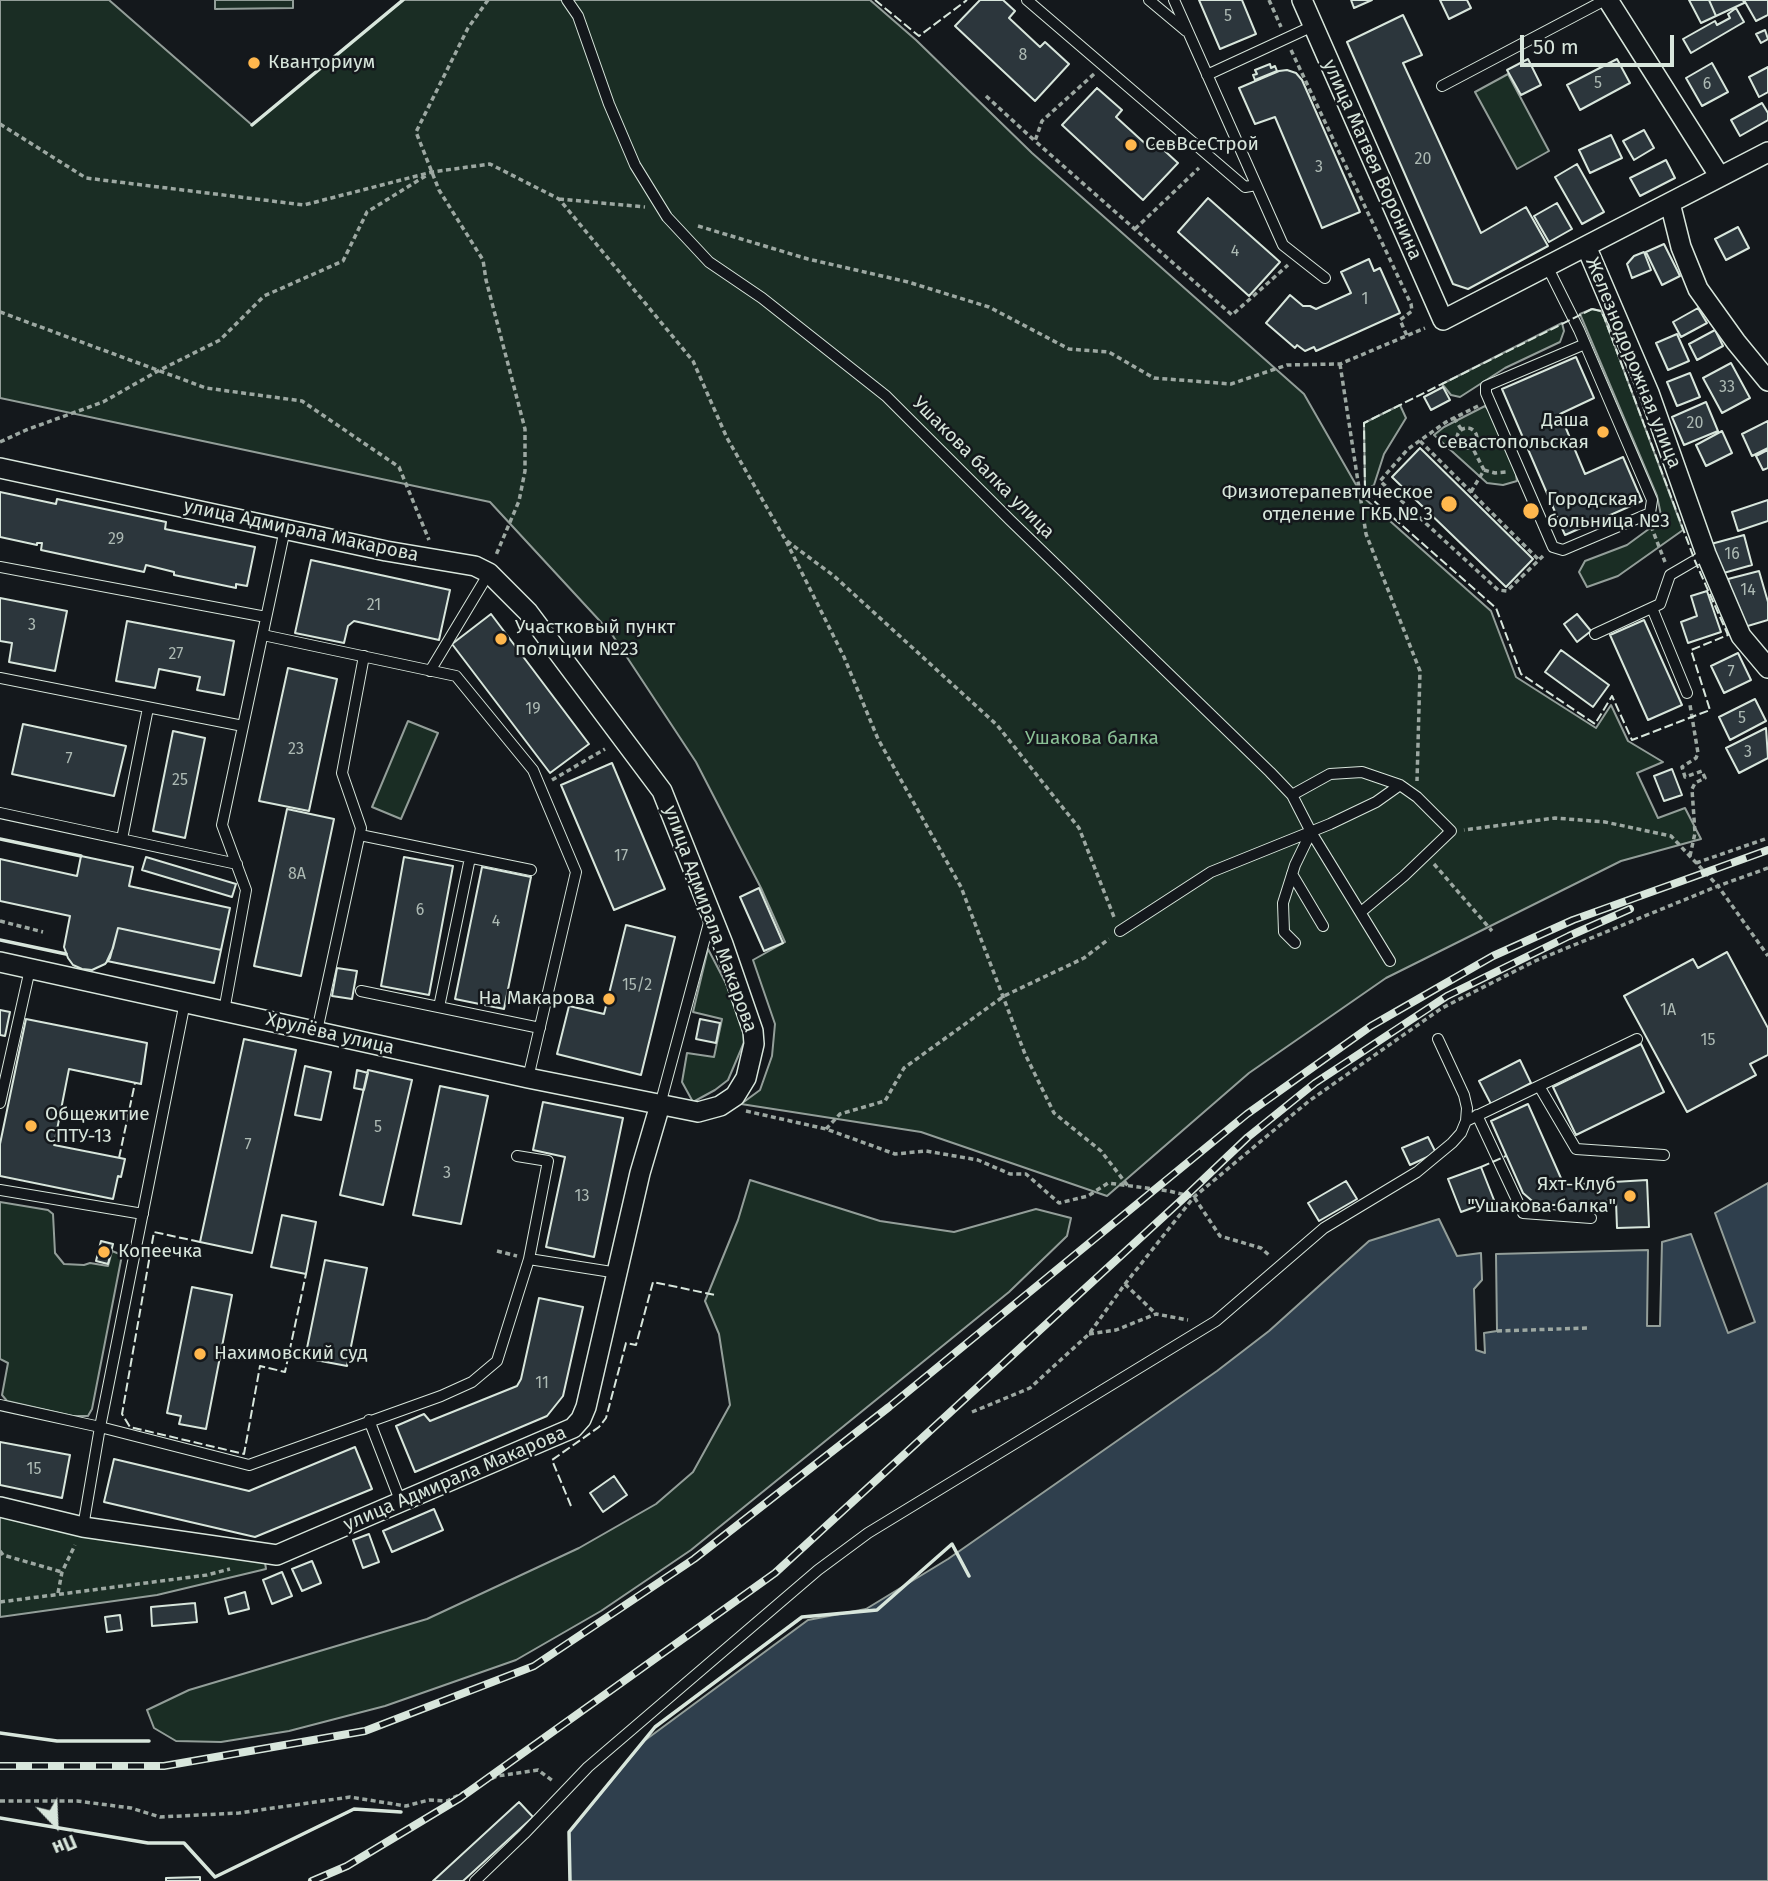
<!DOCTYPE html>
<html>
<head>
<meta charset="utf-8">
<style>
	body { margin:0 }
	#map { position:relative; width:1768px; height:1881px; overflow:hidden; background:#14181c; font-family:"Fira Sans",sans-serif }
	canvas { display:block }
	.north { position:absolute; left:21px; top:1790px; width:70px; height:70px; -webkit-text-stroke:5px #14181c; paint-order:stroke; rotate:157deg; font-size:19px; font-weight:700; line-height:28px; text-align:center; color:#d8e6dc }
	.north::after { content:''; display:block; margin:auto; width:24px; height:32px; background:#d8e6dc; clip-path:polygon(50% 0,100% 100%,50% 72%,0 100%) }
	.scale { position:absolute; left:1520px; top:35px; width:154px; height:32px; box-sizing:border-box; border:4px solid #d8e6dc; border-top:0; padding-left:9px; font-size:21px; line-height:24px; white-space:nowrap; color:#d8e6dc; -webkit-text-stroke:5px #14181c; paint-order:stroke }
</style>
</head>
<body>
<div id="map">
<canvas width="1768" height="1881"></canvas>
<div class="north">Пн</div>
<div class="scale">50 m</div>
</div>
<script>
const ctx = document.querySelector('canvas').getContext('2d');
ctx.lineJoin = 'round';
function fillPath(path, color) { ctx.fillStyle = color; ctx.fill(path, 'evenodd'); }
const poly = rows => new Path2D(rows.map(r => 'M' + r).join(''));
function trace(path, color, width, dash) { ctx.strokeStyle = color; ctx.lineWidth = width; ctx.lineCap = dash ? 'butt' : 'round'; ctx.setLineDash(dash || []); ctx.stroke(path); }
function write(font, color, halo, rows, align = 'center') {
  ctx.font = font + ' "Fira Sans",sans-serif'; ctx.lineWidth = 5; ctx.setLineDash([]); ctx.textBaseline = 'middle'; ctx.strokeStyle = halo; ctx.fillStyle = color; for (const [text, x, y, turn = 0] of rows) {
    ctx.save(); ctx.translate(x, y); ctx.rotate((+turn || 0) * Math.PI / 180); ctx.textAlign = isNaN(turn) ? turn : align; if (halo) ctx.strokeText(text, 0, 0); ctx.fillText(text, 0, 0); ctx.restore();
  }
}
const green = poly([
	[0,0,109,0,252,125,403,0,870,0,916,40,1032,153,1304,394,1363,497,1491,611,1516,677,1596,728,1611,705,1628,741,1663,762,1637,773,1658,818,1685,808,1701,839,1621,861,1386,978,1249,1073,1107,1196,921,1132,741,1104,760,1090,772,1056,775,1024,753,960,785,942,761,888,696,762,611,633,490,502,0,398,0,0],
	[215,0,293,0,293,8,215,9,215,0],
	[1508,74,1549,151,1517,169,1475,92,1508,74],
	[1592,309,1601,311,1604,317,1683,530,1618,576,1587,587,1579,572,1585,561,1627,545,1657,523,1661,515,1657,496,1580,314,1592,309],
	[1562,323,1564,331,1560,342,1505,368,1460,397,1451,395,1442,384,1562,323],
	[1400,405,1406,418,1384,454,1374,485,1365,490,1364,423,1400,405],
	[1485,406,1493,415,1514,462,1517,481,1503,485,1487,483,1434,435,1444,427,1485,406],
	[408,721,438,733,401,819,372,807,408,721],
	[708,949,745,1020,745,1040,728,1080,715,1090,693,1102,682,1082,687,1053,714,1057,722,1019,693,1012,708,949],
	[750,1180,880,1221,954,1232,1036,1209,1071,1218,1067,1236,1009,1292,691,1550,601,1611,516,1660,385,1706,289,1731,221,1742,176,1741,154,1728,147,1710,189,1690,427,1619,579,1548,656,1504,693,1472,730,1405,719,1334,705,1301,738,1220,750,1180],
	[0,1202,48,1210,53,1214,55,1253,64,1264,84,1265,90,1263,108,1266,112,1251,122,1255,92,1409,88,1416,73,1416,7,1401,2,1395,8,1363,0,1359,0,1202],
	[0,1502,264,1556,266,1569,157,1595,0,1617,0,1502]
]);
const water = poly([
	[1768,1183,1768,1881,570,1881,569,1832,644,1741,808,1620,866,1609,948,1559,1217,1371,1269,1331,1369,1241,1439,1219,1457,1256,1481,1253,1482,1280,1474,1289,1476,1350,1485,1353,1484,1333,1497,1331,1496,1254,1648,1250,1647,1326,1660,1326,1662,1242,1691,1234,1728,1333,1755,1322,1715,1213,1768,1183]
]);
const building = poly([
	[980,0,1003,0,1015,11,1009,18,1040,47,1045,42,1069,64,1035,101,955,26,980,0],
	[1199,0,1242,0,1256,34,1220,49,1199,0],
	[1351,0,1372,0,1354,8,1351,0],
	[1440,0,1467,0,1471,8,1449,19,1440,0],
	[1689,0,1709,0,1716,16,1701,23,1689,0],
	[1709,0,1743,0,1744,3,1716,16,1709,0],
	[1744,0,1768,0,1768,15,1756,21,1744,0],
	[1736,8,1744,22,1691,53,1683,39,1715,21,1717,25,1730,18,1728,14,1736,8],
	[1403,15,1422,55,1403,63,1481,233,1526,207,1548,246,1468,289,1453,284,1347,42,1403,15],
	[1765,30,1768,39,1761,43,1756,34,1765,30],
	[1528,59,1541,85,1521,95,1507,70,1528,59],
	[1617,59,1630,83,1580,110,1567,85,1617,59],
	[1712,63,1728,92,1702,106,1686,78,1712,63],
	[1270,64,1271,68,1275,66,1277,71,1255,80,1253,75,1257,74,1255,70,1270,64],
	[1768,67,1768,92,1759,97,1749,77,1768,67],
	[1287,70,1296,73,1302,80,1360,212,1322,228,1275,117,1255,124,1239,88,1279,71,1287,70],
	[1097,88,1122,110,1116,117,1150,148,1156,143,1178,163,1143,200,1062,125,1097,88],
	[1762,103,1768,113,1768,120,1740,136,1731,120,1762,103],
	[1644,130,1654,148,1634,160,1623,141,1644,130],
	[1611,135,1622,158,1590,173,1579,150,1611,135],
	[1666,160,1675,178,1640,196,1630,178,1666,160],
	[1577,164,1604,212,1582,224,1555,177,1577,164],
	[1208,198,1280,262,1249,296,1178,232,1208,198],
	[1557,203,1572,229,1549,242,1534,216,1557,203],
	[1738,227,1749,248,1726,260,1715,239,1738,227],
	[1664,244,1680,276,1662,285,1646,252,1664,244],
	[1644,252,1651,270,1632,278,1627,264,1634,256,1644,252],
	[1369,259,1374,271,1380,268,1400,313,1316,351,1314,347,1305,351,1297,345,1295,348,1266,323,1290,295,1303,306,1310,306,1316,309,1351,293,1341,272,1369,259],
	[1698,308,1707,323,1681,337,1673,322,1698,308],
	[1715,330,1723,346,1697,360,1689,344,1715,330],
	[1677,334,1689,361,1668,370,1656,343,1677,334],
	[1576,357,1594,398,1560,414,1585,474,1623,457,1642,501,1565,535,1502,389,1576,357],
	[1731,363,1750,398,1722,413,1703,378,1731,363],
	[1690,373,1700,397,1677,406,1667,382,1690,373],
	[1443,387,1450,400,1431,410,1424,397,1443,387],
	[1706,402,1718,431,1684,445,1672,417,1706,402],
	[1768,421,1768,448,1752,456,1742,434,1768,421],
	[1722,431,1732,453,1706,466,1696,445,1722,431],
	[1420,448,1533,559,1506,587,1392,477,1420,448],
	[1768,450,1768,468,1763,470,1756,456,1768,450],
	[0,492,56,504,57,499,166,522,165,529,255,547,247,586,236,584,236,588,174,575,174,572,146,565,144,572,41,550,42,543,37,543,37,545,0,537,0,492],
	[1768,500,1768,521,1738,531,1732,512,1768,500],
	[1744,535,1752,565,1720,574,1711,544,1744,535],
	[311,560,450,590,439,640,354,621,348,626,344,643,295,633,311,560],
	[1759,571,1768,602,1768,620,1741,628,1728,579,1759,571],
	[1707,591,1721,632,1688,643,1681,622,1697,616,1691,596,1707,591],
	[0,598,67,611,55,671,9,662,12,643,0,641,0,598],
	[491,614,589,744,550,773,452,644,491,614],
	[1577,614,1591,631,1577,642,1564,624,1577,614],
	[1644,620,1682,705,1648,720,1610,635,1644,620],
	[127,621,234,641,224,695,197,690,200,677,159,669,155,688,116,681,127,621],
	[1561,650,1609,685,1593,707,1545,672,1561,650],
	[1738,653,1751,680,1724,693,1711,666,1738,653],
	[288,668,337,679,309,811,259,801,288,668],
	[1755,699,1766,721,1730,740,1719,717,1755,699],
	[23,724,126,746,114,796,12,774,23,724],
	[1766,728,1768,758,1739,773,1726,748,1766,728],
	[173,731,205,738,185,838,153,831,173,731],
	[612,763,665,889,614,910,561,785,612,763],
	[1672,769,1682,795,1664,801,1654,776,1672,769],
	[287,809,334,819,301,976,254,966,287,809],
	[81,856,133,867,129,886,230,908,221,950,118,928,110,958,105,964,92,970,82,969,73,965,68,958,64,947,70,916,0,901,0,859,77,876,81,856],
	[146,857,236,884,232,897,142,870,146,857],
	[404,857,453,866,429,995,381,986,404,857],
	[482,867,531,877,504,1009,455,999,482,867],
	[759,888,783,943,764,951,740,897,759,888],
	[626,925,675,937,641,1075,557,1054,569,1006,604,1014,626,925],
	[118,928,221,950,214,983,107,961,113,948,118,928],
	[1727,952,1768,1028,1768,1055,1750,1064,1756,1075,1687,1112,1624,996,1693,959,1698,968,1727,952],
	[337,968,357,971,352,999,332,996,337,968],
	[0,1010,10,1012,5,1036,0,1035,0,1010],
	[26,1019,147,1043,141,1084,69,1069,54,1145,125,1159,121,1177,118,1176,113,1199,0,1176,0,1144,26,1019],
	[700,1019,720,1023,716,1043,696,1039,700,1019],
	[244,1039,296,1050,252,1253,200,1242,244,1039],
	[1641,1044,1664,1092,1576,1135,1553,1087,1641,1044],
	[1520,1060,1531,1083,1491,1104,1479,1081,1520,1060],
	[305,1066,331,1072,321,1120,295,1115,305,1066],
	[357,1070,368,1073,364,1090,354,1088,357,1070],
	[368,1070,412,1080,383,1205,340,1195,368,1070],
	[440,1086,488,1096,461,1224,413,1215,440,1086],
	[543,1102,623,1118,594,1257,546,1247,565,1157,533,1150,543,1102],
	[1528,1104,1564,1185,1647,1180,1649,1227,1617,1228,1616,1201,1538,1206,1523,1193,1491,1121,1528,1104],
	[1428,1137,1436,1153,1410,1165,1402,1148,1428,1137],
	[1481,1167,1494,1200,1461,1212,1448,1179,1481,1167],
	[1346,1181,1357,1199,1319,1221,1308,1203,1346,1181],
	[282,1215,316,1222,306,1274,271,1267,282,1215],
	[101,1241,113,1244,108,1264,96,1261,101,1241],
	[325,1260,367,1268,347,1366,305,1358,325,1260],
	[192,1287,232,1295,206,1429,179,1424,181,1416,167,1413,192,1287],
	[539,1298,583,1307,563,1396,547,1416,415,1472,396,1426,424,1414,430,1421,517,1386,521,1379,539,1298],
	[0,1442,70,1455,62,1498,0,1485,0,1442],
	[355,1447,372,1489,255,1537,104,1502,114,1459,249,1491,355,1447],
	[614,1476,627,1495,603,1512,590,1493,614,1476],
	[434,1509,443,1530,392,1552,383,1531,434,1509],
	[369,1534,379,1562,363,1568,353,1540,369,1534],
	[312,1561,321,1583,302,1591,292,1569,312,1561],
	[282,1572,292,1596,272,1604,263,1580,282,1572],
	[245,1592,249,1609,229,1614,225,1598,245,1592],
	[195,1603,197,1622,152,1626,151,1607,195,1603],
	[120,1615,122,1630,107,1632,105,1617,120,1615],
	[519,1802,533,1817,463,1881,433,1881,519,1802],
	[200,1877,200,1881,166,1881,166,1878,200,1877]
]);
const path = poly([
	[488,0,468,28,416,132,439,190,483,260,486,280,525,429,525,471,519,501,496,555],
	[1269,0,1281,27],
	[1291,50,1411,304,1412,311,1400,320,1407,336],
	[1094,74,1042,121,1035,141,1232,315,1288,265],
	[986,96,1035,141],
	[0,124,86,178,304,205,432,172,490,164,559,199,693,361,727,438,786,541,844,657,878,739,961,887,1025,1054,1054,1113,1101,1151,1128,1186],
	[559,199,645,207],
	[698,226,808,259,908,282,989,307,1069,349,1109,352,1154,378,1231,384,1287,365,1340,364,1425,328],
	[1135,229,1199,168],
	[0,312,206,388,302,401,399,467,429,540],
	[1340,364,1366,534,1420,671,1417,781],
	[1478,406,1446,422,1408,449,1380,481,1498,590,1507,591,1543,556],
	[1454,418,1461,429],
	'1457 438a10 10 0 1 1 20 0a10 10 0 1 1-20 0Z',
	[1420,441,1539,560],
	[0,442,26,430,103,402,158,371,220,340,264,296,343,261,367,212,427,175],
	[1484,470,1495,473,1506,472],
	[1471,492,1484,470,1472,447],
	[1651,526,1665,562],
	[787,541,834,576,997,725,1079,828,1114,917],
	[552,780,605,749],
	[1690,856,1695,833,1692,789,1695,783,1705,778,1702,771,1685,777,1682,767,1696,758,1698,753,1690,705],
	[1696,863,1768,838],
	[1434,864,1492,931],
	[1768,868,1718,886,1768,956],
	[0,921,43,932],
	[746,1111,826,1129,895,1154,926,1151,978,1160,1010,1174,1026,1174,1059,1203,1088,1196,1108,1183,1169,1191,1194,1197,1220,1236,1261,1248,1270,1256],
	[826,1129,840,1114,885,1101,904,1068,1004,996,1084,958,1109,939],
	[497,1251,517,1256],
	[1125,1284,1156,1314],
	[1497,1331,1588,1328],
	[1089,1334,1116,1330,1156,1314,1188,1320],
	[972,1412,1030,1388,1089,1334,1125,1284,1194,1197,1309,1101,1442,1008,1535,961,1718,886,1671,836,1605,822,1555,818,1464,830],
	[0,1551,3,1555,62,1572],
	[58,1593,62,1572,75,1545],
	[0,1602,207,1575,230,1569],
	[0,1801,77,1801,131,1808,160,1817,239,1813,350,1797,406,1806,429,1800,447,1801,497,1776,538,1770,553,1781]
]);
const lane = poly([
	[567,0,578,16,609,104,635,165,667,217,709,262,762,298,886,396,1010,520,1270,772,1292,795,1311,832,1390,961],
	[1027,0,1245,187,1256,185],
	[1149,0,1186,31],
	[1174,0,1283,245,1325,278],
	[1207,75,1313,26],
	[1442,86,1605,0],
	[1547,266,1579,330,1652,500,1650,513,1563,550,1553,547,1486,393,1486,386,1585,344],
	[0,567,266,617],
	[1652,608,1687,693],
	[1595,634,1660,604,1670,575,1706,554],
	[263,635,456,676,533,770,576,872,528,1078],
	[430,671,489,573],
	[0,678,243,726],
	[1292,795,1330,774,1362,772,1400,785,1417,797,1451,831,1404,876,1361,912],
	[0,813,237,864],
	[360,835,531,870],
	[122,839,148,708],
	[1292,874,1323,926],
	[1120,931,1211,872,1330,824,1376,802,1400,785],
	[1295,943,1284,932,1283,903,1295,865,1311,832],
	[361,991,540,1028],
	[439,1007,470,858],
	[224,1011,246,890,222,825,285,529],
	[317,1031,361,828,342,773,364,656],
	[1539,1086,1576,1149,1664,1155],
	[0,1103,30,969],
	[660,1105,710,919],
	[1477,1115,1523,1213,1591,1218],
	[1466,1121,1637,1039],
	[517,1156,548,1161,529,1259],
	[0,1190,143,1214],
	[0,1405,100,1427,249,1465,441,1396,472,1382,497,1361,529,1259,618,1273],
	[369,1420,401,1503],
	[83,1527,100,1427,185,1002],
	[475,1881,524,1834,588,1767,818,1570,868,1533,1216,1321,1324,1228,1417,1172,1452,1143,1461,1133,1466,1121,1467,1108,1464,1095,1438,1039]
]);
const street = poly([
	[1302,0,1443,320,1768,152],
	[1608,0,1720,177],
	[1670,203,1681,247,1698,289,1736,342,1768,381],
	[1586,246,1649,393,1706,554,1741,636,1768,668],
	[0,468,386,551,475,566,489,573,528,612,662,791,723,944,753,1031,754,1044,746,1078,735,1096,720,1106,698,1112,528,1078,0,962],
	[0,1507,83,1527,277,1555,573,1428,581,1419,586,1407,640,1173,660,1105]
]);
const rail = poly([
	[0,1766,164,1766,365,1731,534,1666,694,1559,889,1407,1247,1114,1371,1026,1493,956,1573,920,1768,850],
	[312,1881,347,1866,460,1798,775,1573,1187,1195,1248,1137,1315,1083,1447,996,1569,936,1630,909]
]);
const fence = poly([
	[875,0,919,36,967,0],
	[1592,309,1601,311,1604,317,1695,561,1728,635,1691,650,1710,710,1632,740,1612,696,1595,724,1521,674,1496,608,1365,493,1364,423,1592,309],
	[119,1158,135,1083],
	[1481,1167,1506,1156],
	[200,1242,154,1232,122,1414,130,1427,244,1454,260,1366,285,1372,306,1274],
	[571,1506,552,1460,599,1427,606,1418,626,1343,636,1345,653,1282,715,1295]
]);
const wall = poly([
	[252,125,403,0],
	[0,839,81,856],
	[0,940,66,954],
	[0,1733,57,1741,149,1741],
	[0,1818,148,1843,184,1843,215,1877,354,1809,401,1812],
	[570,1881,569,1832,655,1727,802,1617,877,1610,952,1544,969,1576]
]);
const markers = [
	[254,63,7,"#ffb74d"],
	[1131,145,7,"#ffb74d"],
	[1603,432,7,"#ffb74d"],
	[1449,504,9,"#ffb74d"],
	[1531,511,9,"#ffb74d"],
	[501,639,7,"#ffb74d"],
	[609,999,7,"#ffb74d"],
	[31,1126,7,"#ffb74d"],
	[1630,1196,7,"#ffb74d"],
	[104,1252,7,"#ffb74d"],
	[200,1354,7,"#ffb74d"]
];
const numberNames = [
	["5",1228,17],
	["8",1023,56],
	["5",1598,84],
	["6",1707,85],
	["20",1423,160],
	["3",1319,168],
	["4",1235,252],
	["1",1365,300],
	["33",1727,388],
	["20",1695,424],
	["29",116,540],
	["16",1732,555],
	["14",1748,591],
	["21",374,606],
	["3",32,626],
	["27",176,655],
	["7",1731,673],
	["19",533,710],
	["5",1742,719],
	["23",296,750],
	["3",1748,753],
	["7",69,760],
	["25",180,781],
	["17",621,857],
	["8А",297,875],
	["6",420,911],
	["4",496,922],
	["15/2",637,986],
	["1А",1668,1011],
	["15",1708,1041],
	["5",378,1128],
	["7",248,1146],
	["3",447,1174],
	["13",582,1197],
	["11",542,1384],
	["15",34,1470]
];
const poiNames = [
	["Кванториум",268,63],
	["СевВсеСтрой",1145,145],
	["Даша",1589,421,"right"],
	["Севастопольская",1589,443,"right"],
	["Физиотерапевтическое",1433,493,"right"],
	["отделение ГКБ № 3",1433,515,"right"],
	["Городская",1547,500],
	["больница №3",1547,522],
	["Участковый пункт",515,628],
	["полиции №23",515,650],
	["На Макарова",595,999,"right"],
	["Общежитие",45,1115],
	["СПТУ-13",45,1137],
	["Яхт-Клуб",1616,1185,"right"],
	["\"Ушакова балка\"",1616,1207,"right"],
	["Копеечка",118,1252],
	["Нахимовский суд",214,1354]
];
const streetNames = [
	["улица Матвея Воронина",1372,160,66],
	["Железнодорожная улица",1633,363,68],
	["Ушакова балка улица",983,468,45],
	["улица Адмирала Макарова",301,531,12],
	["улица Адмирала Макарова",710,919,70],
	["Хрулёва улица",330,1034,13],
	["улица Адмирала Макарова",455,1479,-23]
];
const parkNames = [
	["Ушакова балка",1092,739]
];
fillPath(green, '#1a2d24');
trace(green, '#939e99', 2);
fillPath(water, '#2f3f4d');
trace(water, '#939e99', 2);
fillPath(building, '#2c363c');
trace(building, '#d8e6dc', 2);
trace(lane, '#d8e6dc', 12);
trace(street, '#d8e6dc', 22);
trace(path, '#9da8a2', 3.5, [5, 3.5]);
trace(lane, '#14181c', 10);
trace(street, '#14181c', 19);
trace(rail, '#d8e6dc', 8);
trace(rail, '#14181c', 5, [16]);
trace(fence, '#d8e6dc', 2, [9, 3.5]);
trace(wall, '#d8e6dc', 3.5);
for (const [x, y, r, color] of markers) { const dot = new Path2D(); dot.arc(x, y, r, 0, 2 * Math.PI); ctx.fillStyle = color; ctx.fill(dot); trace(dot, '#14181c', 2.5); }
write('16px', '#adbab4', null, numberNames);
write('19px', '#d8e6dc', '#14181c', poiNames, 'left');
write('19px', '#d8e6dc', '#14181c', streetNames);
write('19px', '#8ac095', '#14181c', parkNames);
</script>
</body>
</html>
